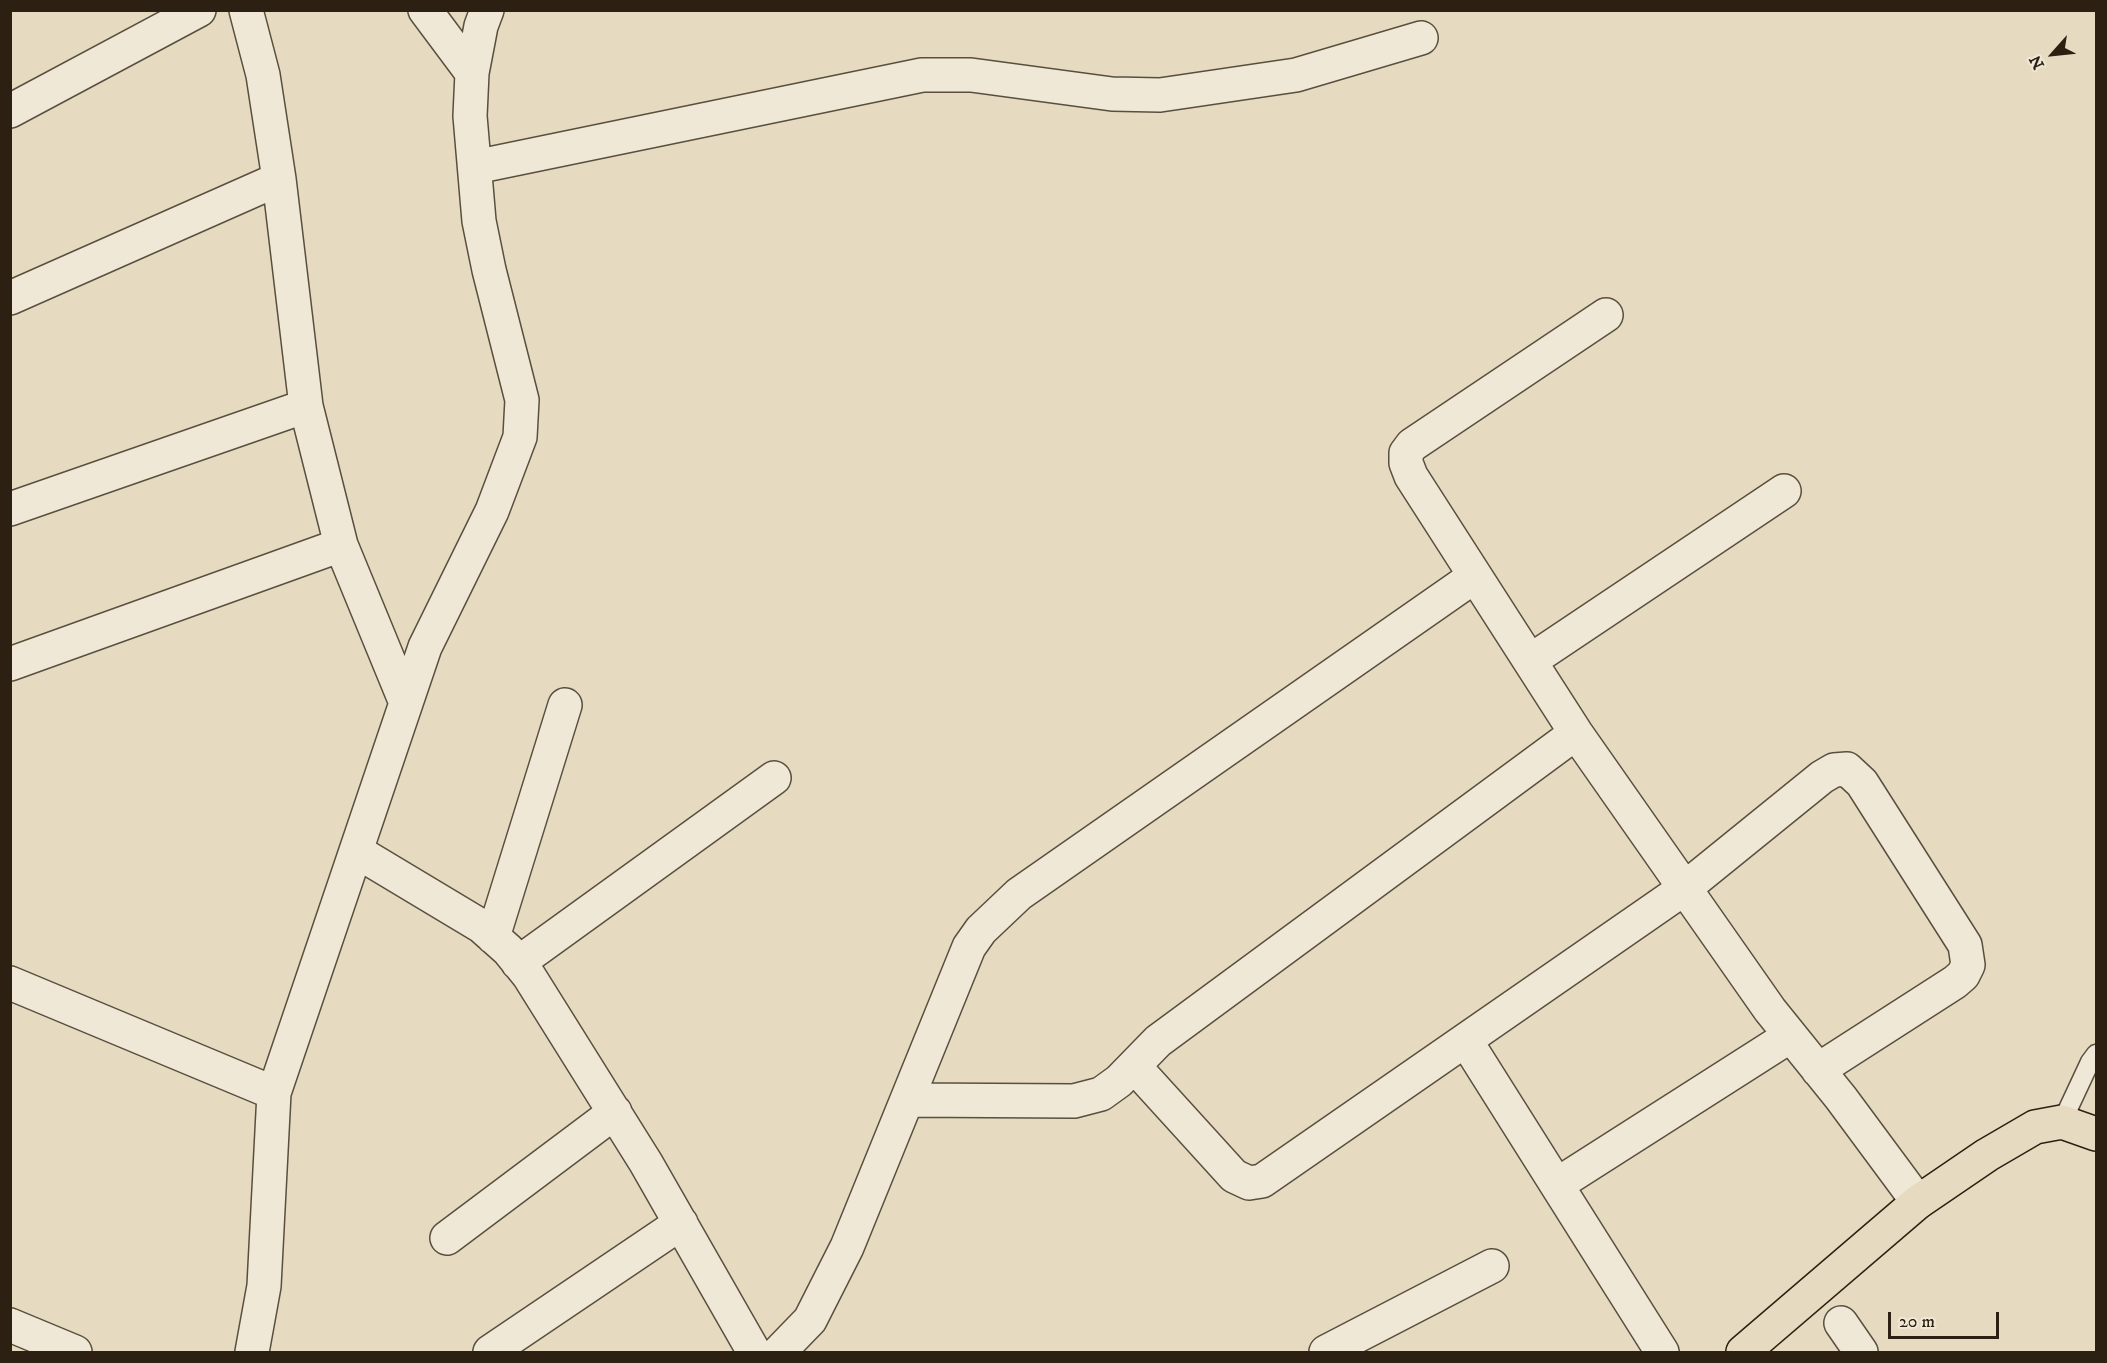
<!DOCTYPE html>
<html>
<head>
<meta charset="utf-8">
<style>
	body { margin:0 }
	#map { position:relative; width:2107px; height:1363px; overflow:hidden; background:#e6dbc1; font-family:"IM FELL DW Pica",serif }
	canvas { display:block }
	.frame { position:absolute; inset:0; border:12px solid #2c2013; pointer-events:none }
	.north { position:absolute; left:2023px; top:24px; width:60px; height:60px; -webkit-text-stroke:4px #efe8d7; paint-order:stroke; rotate:243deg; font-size:16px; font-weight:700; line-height:24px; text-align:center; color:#2c2013 }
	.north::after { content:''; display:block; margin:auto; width:21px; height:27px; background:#2c2013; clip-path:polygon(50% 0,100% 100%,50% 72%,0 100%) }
	.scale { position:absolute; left:1888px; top:1312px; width:111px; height:27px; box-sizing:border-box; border:3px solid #2c2013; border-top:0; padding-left:8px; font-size:18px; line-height:21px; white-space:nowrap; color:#2c2013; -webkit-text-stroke:4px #efe8d7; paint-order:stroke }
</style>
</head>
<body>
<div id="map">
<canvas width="2107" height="1363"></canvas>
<div class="frame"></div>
<div class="north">N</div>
<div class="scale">20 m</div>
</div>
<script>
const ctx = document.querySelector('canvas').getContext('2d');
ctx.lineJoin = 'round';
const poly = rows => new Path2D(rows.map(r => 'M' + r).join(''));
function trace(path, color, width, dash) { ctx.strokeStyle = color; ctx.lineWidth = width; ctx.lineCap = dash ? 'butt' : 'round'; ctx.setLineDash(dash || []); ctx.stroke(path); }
const service = poly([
	[2062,1122,2090,1062,2096,1054]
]);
const minor = poly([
	[246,10,263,75,279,179,306,406,341,545,406,703],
	[425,10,472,73],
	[10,111,199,10],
	[475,167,922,75,971,75,1112,94,1160,95,1296,75,1421,38],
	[10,298,279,179],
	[1606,315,1412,445,1406,453,1406,463,1411,476,1576,733,1770,1010,1841,1098,1918,1202],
	[10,509,306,406],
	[1530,661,1784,491],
	[10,664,341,545],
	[356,851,481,926,508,950,529,976,646,1163,754,1352],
	[493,937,565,705],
	[518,963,774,778],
	[10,983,274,1093,264,1286,252,1352],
	[1466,1041,1662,1352],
	[1134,1066,1234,1176,1249,1183,1262,1181,1685,888,1822,777,1834,770,1847,769,1862,783,1965,945,1968,965,1963,975,1955,982,1818,1070],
	[274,1093,425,647,492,511,520,437,522,400,489,270,479,221,470,116,472,73,481,26,487,10],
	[907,1100,1074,1101,1101,1094,1119,1081,1158,1041,1576,733],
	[1558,1184,1790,1036],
	[447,1238,615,1112],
	[1841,1323,1861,1352],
	[10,1325,75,1352],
	[490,1352,681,1223],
	[779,1352,810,1320,847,1247,969,947,981,930,1019,894,1475,576],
	[1326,1352,1492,1266]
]);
const primary = poly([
	[1743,1352,1918,1202,1987,1155,2035,1127,2062,1122,2096,1134]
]);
trace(service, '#5a4f3e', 21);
trace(minor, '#5a4f3e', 36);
trace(primary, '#2c2013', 36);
trace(service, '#efe8d7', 18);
trace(minor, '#efe8d7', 33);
trace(primary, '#e6dbc1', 33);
</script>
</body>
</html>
